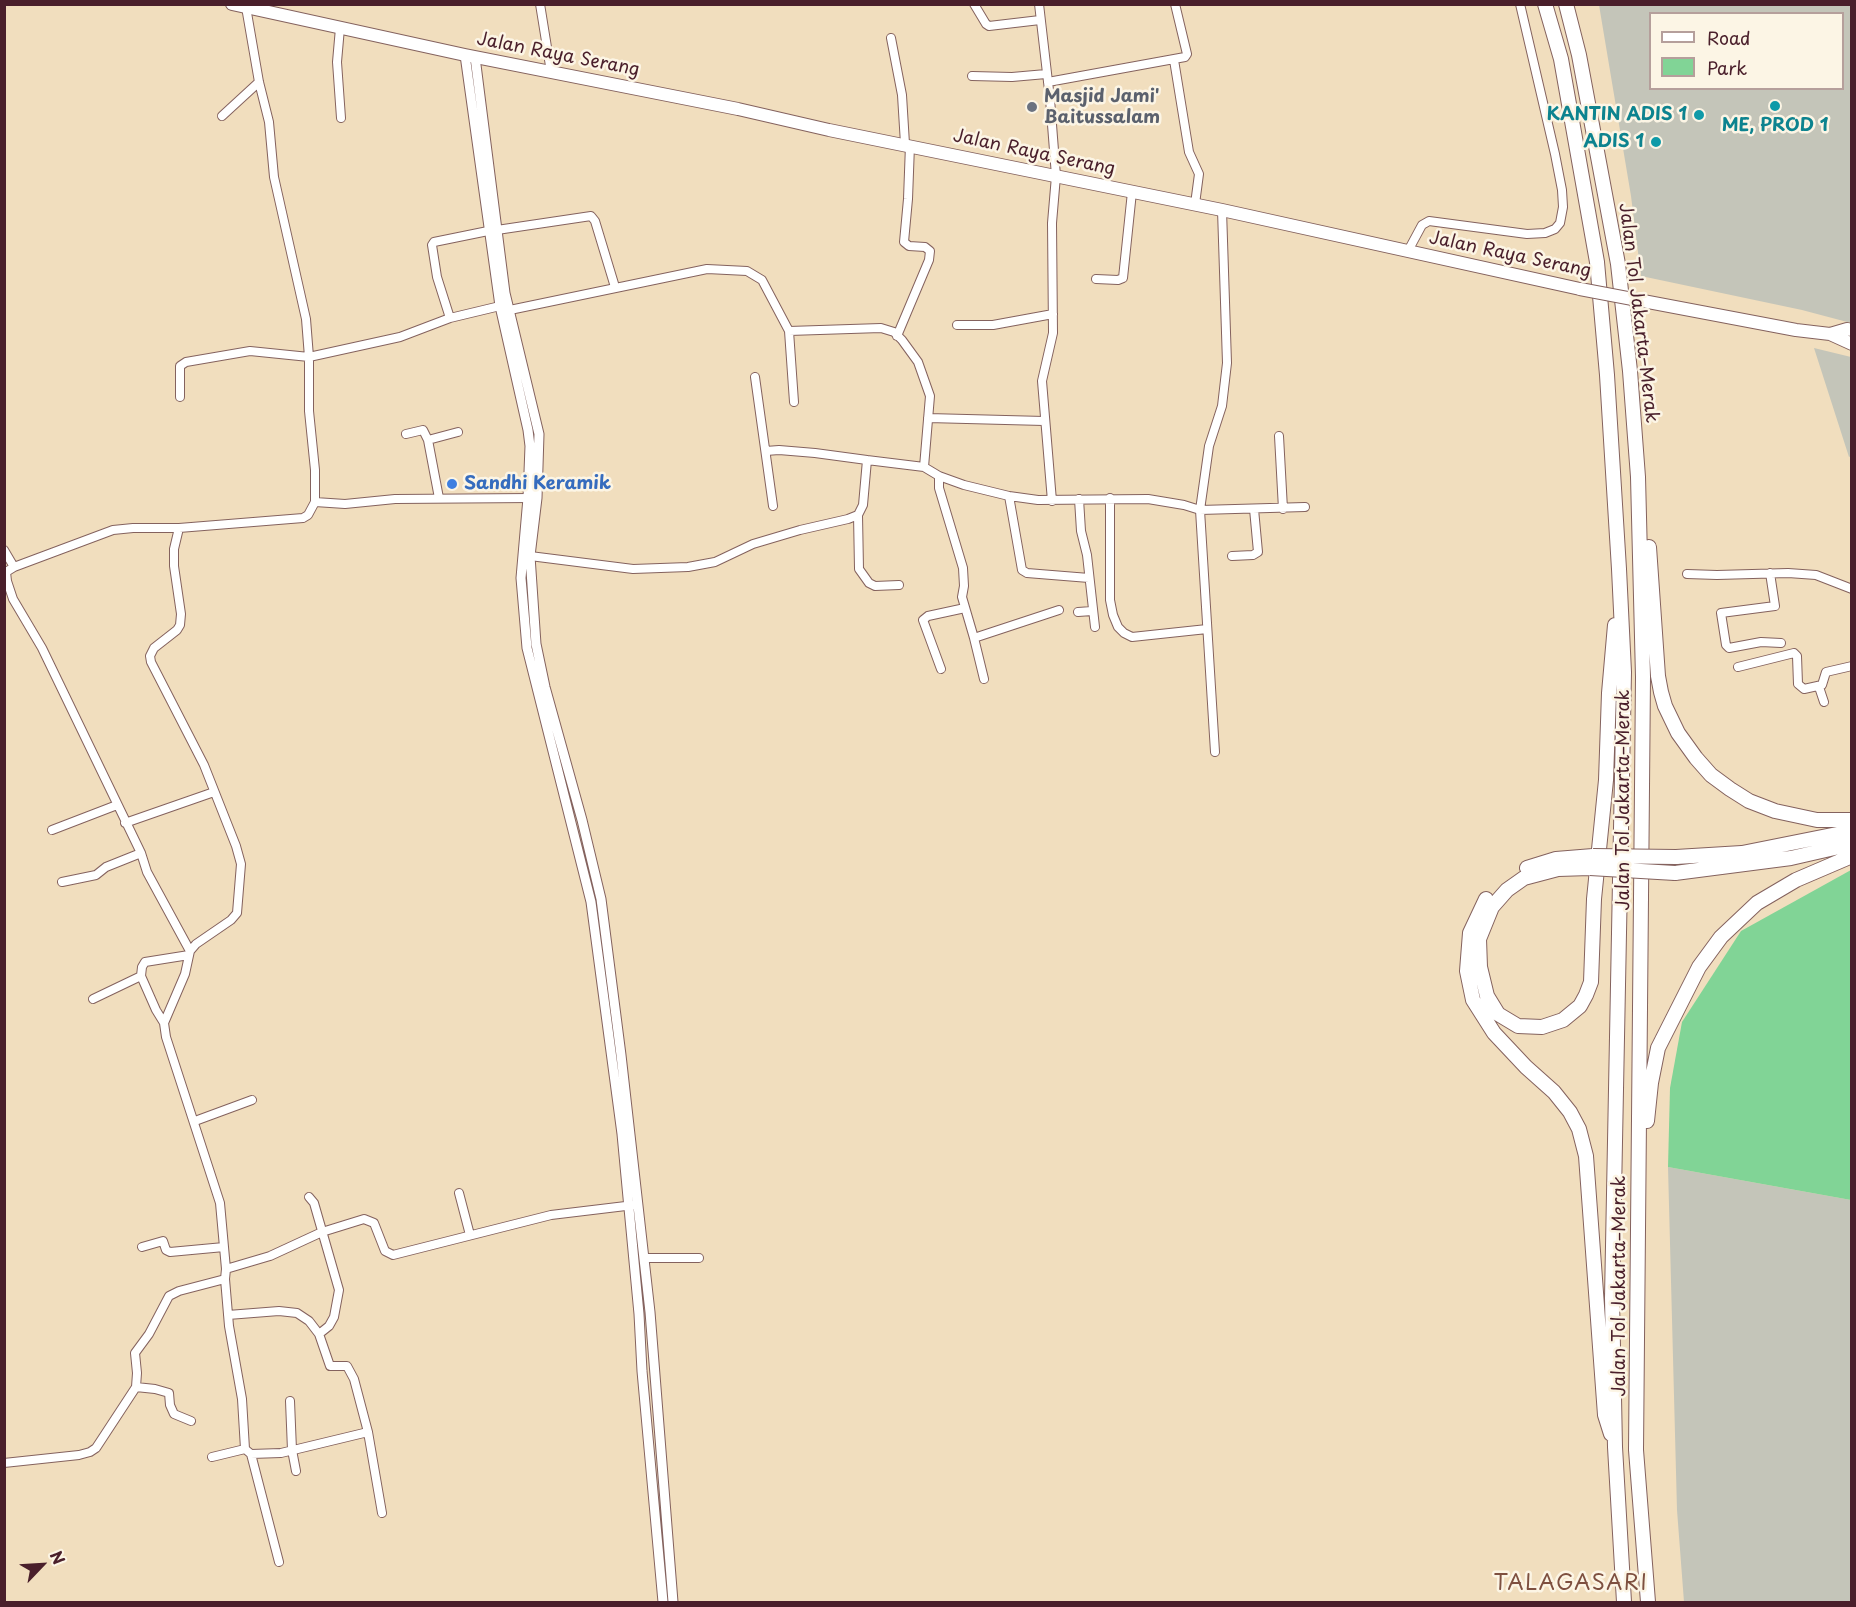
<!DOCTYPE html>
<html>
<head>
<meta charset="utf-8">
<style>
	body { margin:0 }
	#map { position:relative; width:1856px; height:1607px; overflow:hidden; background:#f1debe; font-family:"Playpen Sans",sans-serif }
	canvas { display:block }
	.frame { position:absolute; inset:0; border:6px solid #4a1f2b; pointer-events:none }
	.legend { position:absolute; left:1649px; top:12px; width:195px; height:78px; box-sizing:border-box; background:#fcf5e5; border:2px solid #b59f9b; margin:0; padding:8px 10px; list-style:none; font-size:18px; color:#4a1f2b }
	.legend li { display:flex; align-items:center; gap:12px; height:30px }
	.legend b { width:30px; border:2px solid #b59f9b }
	.north { position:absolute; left:12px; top:1535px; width:60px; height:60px; -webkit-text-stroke:4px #fcf5e5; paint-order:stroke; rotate:65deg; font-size:16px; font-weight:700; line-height:24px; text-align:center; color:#4a1f2b }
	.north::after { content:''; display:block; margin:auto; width:21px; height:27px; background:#4a1f2b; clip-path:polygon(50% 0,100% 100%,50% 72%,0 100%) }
</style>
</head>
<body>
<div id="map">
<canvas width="1856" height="1607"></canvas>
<div class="frame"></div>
<ul class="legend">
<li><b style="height:8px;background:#fff"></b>Road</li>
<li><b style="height:16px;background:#81d496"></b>Park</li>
</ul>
<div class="north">N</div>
</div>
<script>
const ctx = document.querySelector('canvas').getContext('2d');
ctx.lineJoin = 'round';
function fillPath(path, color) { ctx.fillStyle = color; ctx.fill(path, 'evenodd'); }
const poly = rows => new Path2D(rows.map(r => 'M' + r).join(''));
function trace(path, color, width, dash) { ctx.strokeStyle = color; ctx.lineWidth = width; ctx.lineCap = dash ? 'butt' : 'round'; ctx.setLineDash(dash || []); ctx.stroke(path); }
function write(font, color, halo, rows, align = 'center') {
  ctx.font = font + ' "Playpen Sans",sans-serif'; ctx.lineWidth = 5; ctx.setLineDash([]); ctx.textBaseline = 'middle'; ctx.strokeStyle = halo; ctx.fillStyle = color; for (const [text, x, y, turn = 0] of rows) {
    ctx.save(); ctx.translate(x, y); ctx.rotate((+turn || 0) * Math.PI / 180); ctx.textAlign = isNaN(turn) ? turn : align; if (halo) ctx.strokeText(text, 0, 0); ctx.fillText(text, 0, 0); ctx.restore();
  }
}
const industrial = poly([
	[1599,5,1851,5,1851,323,1802,310,1641,276,1631,196],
	[1650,14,1842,14,1842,88,1650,88],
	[1814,348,1851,357,1851,456,1849,457],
	[1668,1167,1851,1200,1851,1602,1684,1602,1677,1510]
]);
const green = poly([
	[1851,870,1851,1200,1668,1167,1670,1088,1682,1022,1741,931]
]);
const minor = poly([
	[540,4,551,72],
	[974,4,986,24,989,26,1040,20],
	[1039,4,1050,99,1056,176,1052,223,1053,333,1042,381,1052,501],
	[246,7,259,82,269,122,274,177,306,319,309,357,309,411,315,470,315,502],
	[340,28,337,62,341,118],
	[891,38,902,95,905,144],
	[1174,60,1189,152,1199,174,1195,204],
	[972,76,1012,77,1046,74],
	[1048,82,1185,57,1187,54,1175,4],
	[222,116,259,82],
	[497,230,591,216,595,221,615,287],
	[1408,251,1422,225,1429,221,1527,234,1545,233,1555,229,1560,223,1563,207,1562,190,1555,154,1520,4],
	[1096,279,1118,280,1123,278,1132,192],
	[505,311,707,269,747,271,762,280,789,331,794,402],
	[450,318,437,277,432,245,434,242,488,231],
	[957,325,993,325,1053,314],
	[789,331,881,328,894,332,902,340,918,362,930,396,924,467],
	[897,336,929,260,930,251,925,247,909,246,904,242,908,199,910,145],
	[755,377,773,506],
	[180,397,180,366,186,362,250,351,309,357,400,337,450,318,500,306],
	[928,418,1044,421],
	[406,434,423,430,428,440,458,432],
	[1279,436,1283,509],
	[428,440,439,498],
	[766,451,779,450,815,453,867,460],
	[939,476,939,488,963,568,964,586,962,597,974,638,984,679],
	[1009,496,1022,570,1027,573,1089,578],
	[1110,498,1110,600,1113,615,1118,627,1124,633,1132,637,1207,629],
	[1079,499,1081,531,1087,555,1095,627],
	[858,515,859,569,869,583,875,586,899,585],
	[4,550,14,567,113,530,133,528,179,528],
	[530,556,633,569,688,567,715,562,753,544,800,530,848,519,858,515,863,505,867,460,924,467,939,476,964,485,1009,496,1038,500,1148,499,1184,505,1200,510,1305,507],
	[1232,556,1253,555,1258,552,1254,509],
	[14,567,6,572,7,581,13,599,42,648,141,853,147,872,190,951],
	[1770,573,1775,606,1721,613,1726,645,1729,648,1761,642,1781,643],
	[1687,574,1717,575,1788,573,1816,575,1852,589],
	[1078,612,1092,611],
	[974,638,1059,610],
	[1738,667,1794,653,1797,656,1798,684,1804,689,1822,685,1826,672,1852,666],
	[941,669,923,620,928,616,965,608],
	[1819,687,1824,702],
	[1215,752,1200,510,1209,446,1222,406,1227,363,1222,210],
	[125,823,214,792],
	[52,830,117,805],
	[62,882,96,875,106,867,141,853],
	[141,976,142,967,145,962,189,955],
	[93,999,141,976,156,1010,164,1023],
	[195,1121,252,1100],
	[459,1193,470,1235],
	[309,1197,314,1203,339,1290,334,1317,329,1326,319,1334,330,1366,347,1366,354,1379,368,1432,382,1513],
	[142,1247,163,1241,166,1250,170,1252,224,1247],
	[644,1258,699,1258],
	[226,1269,270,1256,322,1232,364,1219,374,1223,385,1251,393,1255,551,1215,634,1205],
	[225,1279,226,1269,220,1203,166,1037,164,1023,185,974,190,951,196,944,231,920,237,913,241,864,236,846,204,765,151,662,150,656,154,648,177,630,180,625,181,614,174,566,174,549,179,528,303,518,308,515,315,502,345,504,395,499,532,498],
	[228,1315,279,1311,297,1313,309,1321,319,1334],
	[136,1387,155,1389,169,1393,170,1405,174,1414,191,1421],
	[290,1401,292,1450,296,1471],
	[251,1454,279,1562],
	[212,1457,245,1449],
	[4,1463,79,1455,90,1452,96,1448,136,1387,137,1373,135,1353,149,1334,169,1296,179,1291,225,1279,229,1326,242,1399,245,1449,251,1454,281,1453,368,1432]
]);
const tertiary = poly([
	[465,55,500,306,528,430,530,446,528,498,521,578,527,648,591,902,622,1134,639,1314,642,1371,663,1602],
	[475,57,505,293,539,434,537,498,530,556,536,644,545,687,582,820,601,899,621,1055,650,1312,673,1602]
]);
const trunk = poly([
	[232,4,465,55,738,109,829,130,1222,210,1580,289],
	[1643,301,1796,330,1830,334,1852,344],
	[1830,334,1847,329,1852,330]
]);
const motorway = poly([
	[1545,4,1561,59,1597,262,1607,375,1619,569,1624,672,1612,1298,1615,1447,1624,1602],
	[1566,4,1579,55,1618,264,1630,371,1638,477,1643,677,1636,1450,1648,1602],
	[1649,547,1658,676,1661,692,1665,706,1678,733,1696,758,1711,775,1730,789,1749,801,1775,811,1817,820,1852,820],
	[1676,857,1742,853,1852,831],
	[1527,868,1556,859,1593,856],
	[1590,868,1558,869,1524,878,1507,890,1492,907,1479,939,1480,967,1487,996,1498,1014,1518,1026,1542,1027,1563,1020,1580,1006,1586,995,1591,982,1594,899,1606,780,1609,693,1615,625],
	[1675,873,1791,858,1852,844],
	[1486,899,1470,933,1467,971,1473,1000,1494,1033,1526,1067,1554,1092,1570,1112,1579,1129,1586,1156,1605,1415,1611,1434],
	[1647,1121,1651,1083,1658,1048,1699,967,1721,937,1757,903,1796,880,1852,856]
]);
const trunkBridge = poly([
	[1580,289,1643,301]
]);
const motorwayBridge = poly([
	[1593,856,1676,857],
	[1590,868,1675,873]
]);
const markers = [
	[1775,106,6,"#0f9aa8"],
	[1032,107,6,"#6b7280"],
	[1699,115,6,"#0f9aa8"],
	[1656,142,6,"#0f9aa8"],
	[452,484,6,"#3f7fe0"]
];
const streetNames = [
	["Jalan Raya Serang",558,55,11],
	["Jalan Raya Serang",1034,153,12],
	["Jalan Raya Serang",1510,255,12],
	["Jalan Tol Jakarta–Merak",1638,313,83],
	["Jalan Tol Jakarta–Merak",1624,800,-90],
	["Jalan Tol Jakarta–Merak",1620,1286,-90]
];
const worshipNames = [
	["Masjid Jami'",1044,97],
	["Baitussalam",1044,118]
];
const cultureNames = [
	["KANTIN ADIS 1",1687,115],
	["ME, PROD 1",1775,126,"center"],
	["ADIS 1",1644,142]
];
const shopNames = [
	["Sandhi Keramik",464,484]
];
const quarterNames = [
	["TALAGASARI",1571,1584]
];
fillPath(industrial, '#c4c5b9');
fillPath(green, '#81d496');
trace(minor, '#84625e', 10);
trace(tertiary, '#84625e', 11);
trace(trunk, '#84625e', 14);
trace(motorway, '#84625e', 16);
trace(minor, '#fff', 8);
trace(tertiary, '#fff', 9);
trace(trunk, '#fff', 12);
trace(motorway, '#fff', 14);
trace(trunkBridge, '#84625e', 14, []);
trace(motorwayBridge, '#84625e', 16, []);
trace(trunkBridge, '#fff', 12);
trace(motorwayBridge, '#fff', 14);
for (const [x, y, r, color] of markers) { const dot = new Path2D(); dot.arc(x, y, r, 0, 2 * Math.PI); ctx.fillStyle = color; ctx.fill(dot); trace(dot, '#fcf5e5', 2); }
write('18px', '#4a1f2b', '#fcf5e5', streetNames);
write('bold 18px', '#5b616d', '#fcf5e5', worshipNames, 'left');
write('bold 18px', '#0d838f', '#fcf5e5', cultureNames, 'right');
write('bold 18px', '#366cbe', '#fcf5e5', shopNames, 'left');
ctx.letterSpacing = '1.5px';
write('21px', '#7e5040', '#fcf5e5', quarterNames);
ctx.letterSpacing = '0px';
</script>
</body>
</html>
